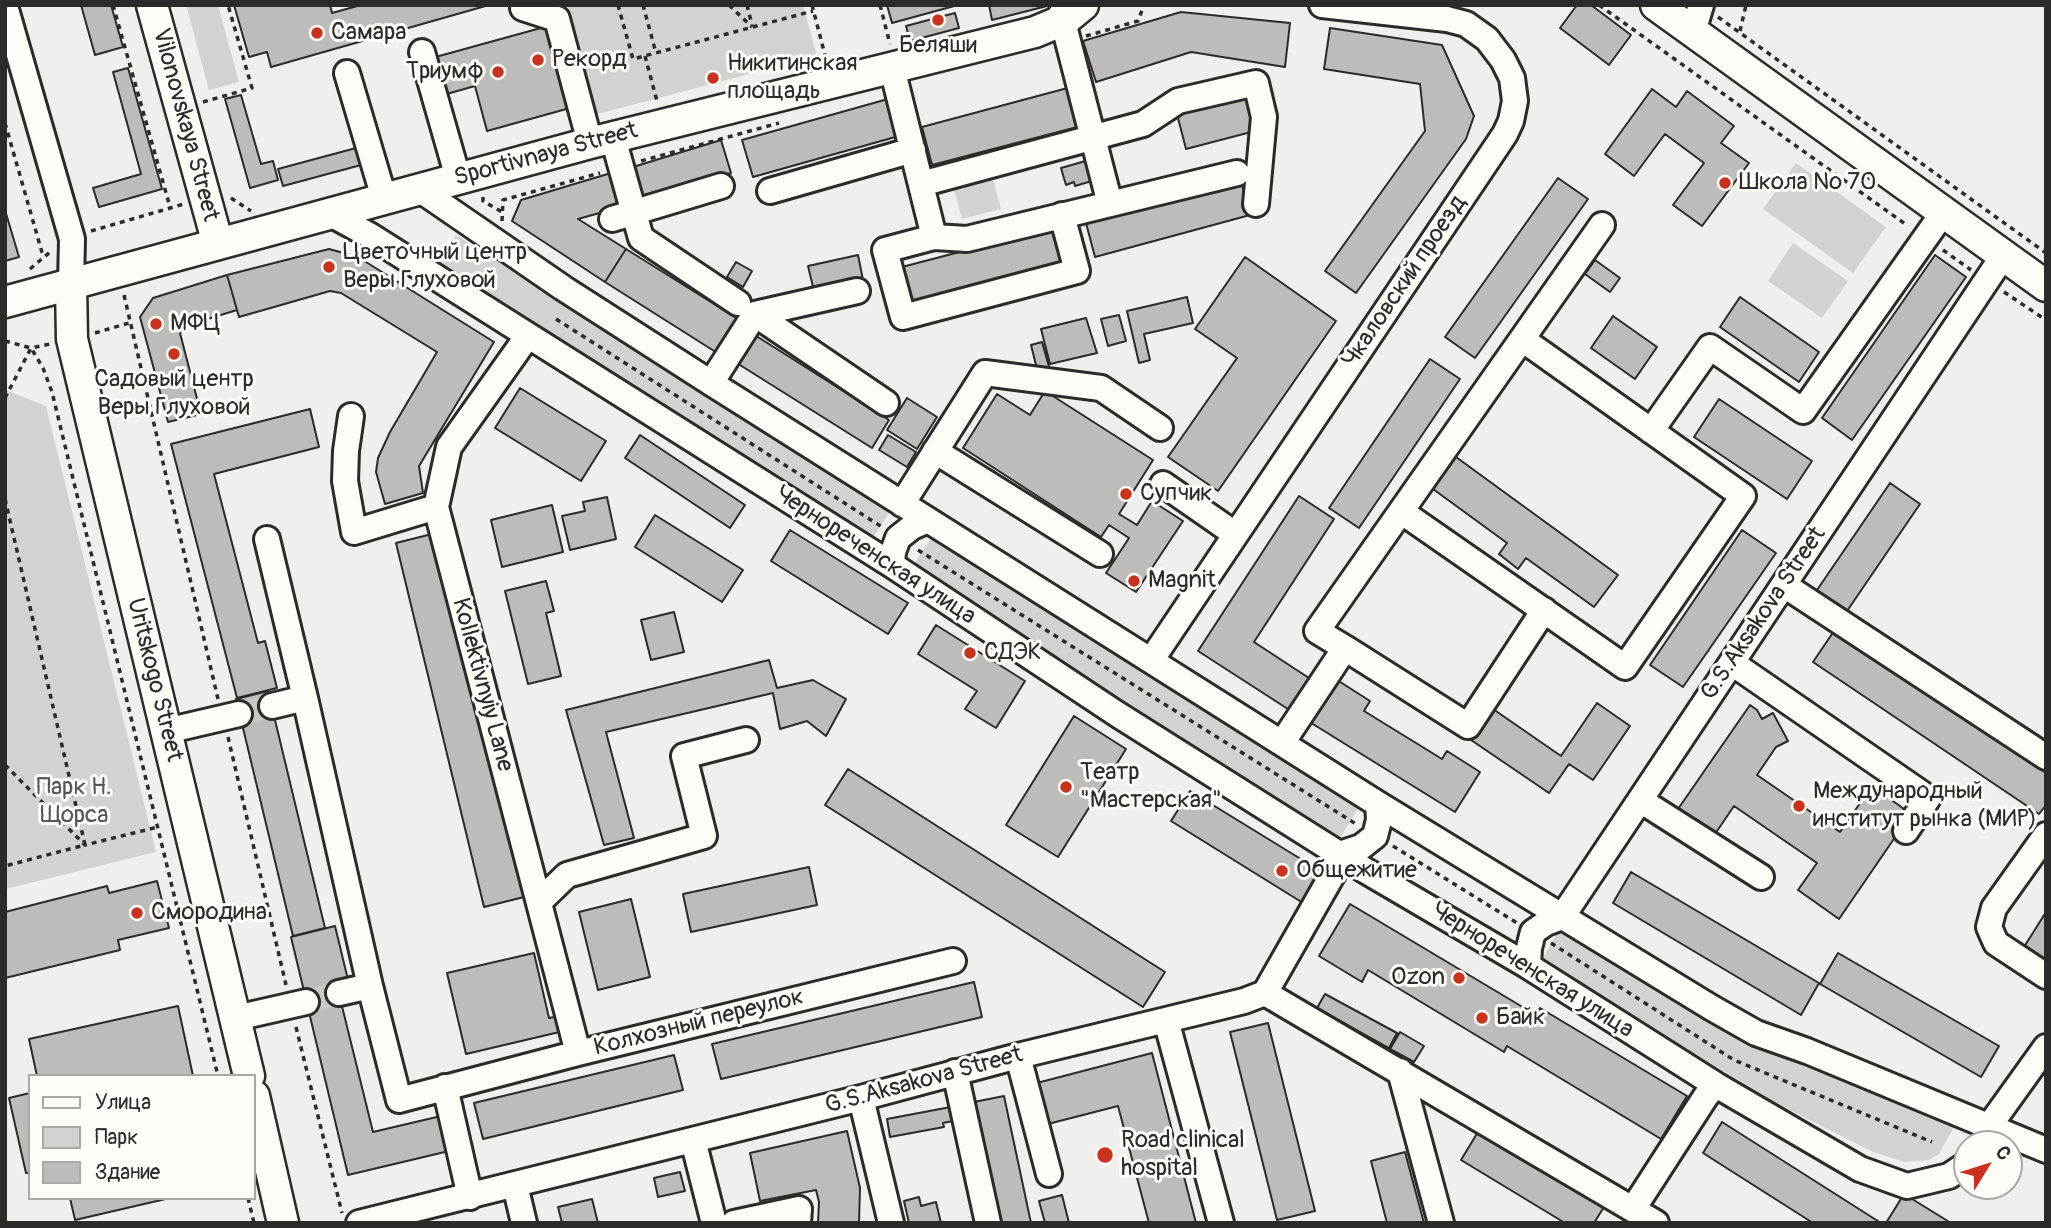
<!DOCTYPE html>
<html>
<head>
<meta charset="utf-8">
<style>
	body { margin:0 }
	#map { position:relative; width:2051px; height:1228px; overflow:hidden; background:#f0efeb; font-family:Pangolin,sans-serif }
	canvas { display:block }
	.frame { position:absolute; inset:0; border:7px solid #2b2b2b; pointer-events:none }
	.legend { position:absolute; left:28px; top:1074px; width:228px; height:126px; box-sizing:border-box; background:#fdfcf7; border:2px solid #a9a8a5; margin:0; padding:9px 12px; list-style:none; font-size:21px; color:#2b2b2b }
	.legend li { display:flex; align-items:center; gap:14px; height:35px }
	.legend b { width:35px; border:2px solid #a9a8a5 }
	.north { position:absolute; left:1953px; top:1130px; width:70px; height:70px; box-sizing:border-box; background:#fdfcf7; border:2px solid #a9a8a5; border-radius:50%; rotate:52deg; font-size:19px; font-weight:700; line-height:28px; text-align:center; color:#2b2b2b }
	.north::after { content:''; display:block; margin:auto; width:24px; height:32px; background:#c8321e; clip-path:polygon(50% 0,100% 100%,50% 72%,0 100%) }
</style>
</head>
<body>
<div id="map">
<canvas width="2051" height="1228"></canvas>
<div class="frame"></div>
<ul class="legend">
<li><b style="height:9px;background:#fdfcf7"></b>Улица</li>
<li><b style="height:19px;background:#d3d2cf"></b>Парк</li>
<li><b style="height:19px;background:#bdbcb8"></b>Здание</li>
</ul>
<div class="north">С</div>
</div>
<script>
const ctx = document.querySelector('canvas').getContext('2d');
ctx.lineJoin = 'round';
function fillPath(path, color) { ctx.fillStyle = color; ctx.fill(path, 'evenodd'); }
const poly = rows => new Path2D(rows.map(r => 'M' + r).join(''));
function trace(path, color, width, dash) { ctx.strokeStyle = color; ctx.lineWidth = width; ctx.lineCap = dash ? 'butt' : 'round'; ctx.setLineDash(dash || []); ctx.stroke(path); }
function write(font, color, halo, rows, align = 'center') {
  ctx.font = font + ' Pangolin,sans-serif'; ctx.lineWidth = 6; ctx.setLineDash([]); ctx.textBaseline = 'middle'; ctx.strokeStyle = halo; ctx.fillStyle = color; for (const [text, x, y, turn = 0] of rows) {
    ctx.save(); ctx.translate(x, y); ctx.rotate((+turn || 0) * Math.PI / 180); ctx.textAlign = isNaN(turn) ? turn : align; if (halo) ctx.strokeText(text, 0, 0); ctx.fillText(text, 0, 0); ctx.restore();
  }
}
const green = poly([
	[186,5,218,5,239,82,209,90],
	[567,5,803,5,817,56,594,115],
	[1796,163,1886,227,1853,273,1763,209],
	[992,176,1001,209,962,219,953,186],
	[456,235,892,508,870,543,434,270],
	[1793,243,1848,281,1822,318,1768,281],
	[5,390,46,406,156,852,5,889],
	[934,534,1360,805,1340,838,913,566],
	[1560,928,1765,1050,1952,1121,1954,1127,1939,1154,1929,1160,1905,1162,1873,1152,1782,1106,1541,962]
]);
const building = poly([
	[81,5,111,5,123,47,95,55,81,5],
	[234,5,330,5,332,13,361,5,489,5,271,67,267,52,249,57,234,5],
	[887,5,958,5,892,23,887,5],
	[989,5,1046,5,1047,6,992,20,989,5],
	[1577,5,1591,5,1631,35,1609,65,1560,28,1577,5],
	[1181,12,1290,23,1285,67,1191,52,1096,82,1083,41,1181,12],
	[955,13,959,28,910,41,906,26,955,13],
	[548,26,570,108,487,131,475,86,443,95,432,58,548,26],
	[1330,28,1442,45,1474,116,1466,139,1356,293,1325,271,1425,131,1420,84,1324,69,1330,28],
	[128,68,162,189,99,207,93,188,141,174,113,72,128,68],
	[1075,86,1085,125,932,165,922,127,1075,86],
	[1652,89,1676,107,1687,91,1734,126,1721,143,1749,163,1702,226,1673,205,1704,163,1665,134,1634,176,1605,154,1652,89],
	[241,95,261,164,273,161,278,180,250,188,225,99,241,95],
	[1245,96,1255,131,1186,149,1177,114,1245,96],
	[895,97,906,134,753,177,742,140,895,97],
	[721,140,731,173,643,200,633,167,721,140],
	[356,148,361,165,283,186,278,169,356,148],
	[1089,160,1095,180,1075,186,1074,182,1066,185,1061,168,1089,160],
	[611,173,621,207,578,219,626,249,605,282,512,221,521,200,611,173],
	[1558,178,1588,199,1475,358,1445,337,1558,178],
	[1241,181,1250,215,1095,257,1086,223,1241,181],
	[5,210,19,257,5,261,5,210],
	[1055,227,1065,264,912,305,902,267,1055,227],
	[329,249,358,257,494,342,419,466,423,493,385,504,376,472,378,458,390,432,437,352,341,293,330,291,239,317,227,275,329,249],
	[626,249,743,322,722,356,605,282,626,249],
	[858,255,863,280,814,291,808,266,858,255],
	[1935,255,1966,277,1852,440,1822,418,1935,255],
	[1245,257,1336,321,1218,491,1168,457,1237,358,1195,329,1245,257],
	[1595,260,1620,278,1610,292,1585,274,1595,260],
	[736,262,752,271,743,287,727,277,736,262],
	[227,275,237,310,185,326,180,333,201,414,168,422,140,317,153,298,227,275],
	[1187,297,1193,323,1144,334,1150,360,1139,363,1127,311,1187,297],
	[1740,297,1819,352,1799,382,1720,327,1740,297],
	[1119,315,1126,341,1108,346,1101,319,1119,315],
	[1613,316,1657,347,1635,379,1591,348,1613,316],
	[1086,318,1097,353,1050,364,1041,329,1086,318],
	[750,332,889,420,872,448,732,360,750,332],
	[1042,342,1050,370,1038,373,1031,345,1042,342],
	[1430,359,1460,379,1359,528,1329,508,1430,359],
	[520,388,606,441,581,481,495,428,520,388],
	[1045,391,1153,460,1119,514,1137,525,1152,501,1183,521,1136,592,1106,573,1129,538,1109,525,1101,537,963,448,997,394,1030,415,1045,391],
	[907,398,937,417,917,449,887,430,907,398],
	[1719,399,1812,461,1787,499,1694,437,1719,399],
	[310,409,319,447,214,474,258,643,265,641,277,688,237,698,171,444,310,409],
	[640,435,745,505,730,528,625,458,640,435],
	[888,435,916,452,907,467,879,450,888,435],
	[1456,457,1618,575,1594,607,1526,558,1518,569,1499,554,1507,543,1433,489,1456,457],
	[1890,483,1920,504,1845,614,1815,593,1890,483],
	[1299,496,1334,519,1254,642,1312,680,1291,711,1198,651,1299,496],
	[607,497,616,539,570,550,562,516,585,511,583,502,607,497],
	[552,505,563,552,502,567,491,520,552,505],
	[655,515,743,570,722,602,635,547,655,515],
	[790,530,908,603,888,634,771,561,790,530],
	[1742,530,1776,553,1683,687,1650,665,1742,530],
	[436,533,524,897,484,907,396,543,436,533],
	[546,581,554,611,546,613,561,676,528,684,505,591,546,581],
	[674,612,684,652,651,660,641,620,674,612],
	[936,625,1025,681,996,728,965,709,977,691,918,654,936,625],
	[1834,631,2046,773,2046,805,2039,814,1813,662,1834,631],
	[769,660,777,688,813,680,846,699,826,736,807,721,780,729,773,693,606,732,634,838,604,845,566,710,769,660],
	[1334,678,1370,701,1364,711,1442,759,1447,751,1480,772,1455,812,1308,721,1334,678],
	[268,691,325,928,293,936,236,699,268,691],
	[1597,703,1630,726,1593,780,1569,764,1549,793,1471,740,1493,709,1561,756,1597,703],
	[1750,705,1757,710,1762,719,1773,713,1788,741,1776,747,1757,775,1840,832,1872,786,1911,814,1839,919,1798,890,1817,863,1734,806,1715,834,1678,809,1750,705],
	[1074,716,1126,749,1058,857,1006,825,1074,716],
	[848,769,1165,972,1143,1007,825,805,848,769],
	[1190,791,1322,872,1303,903,1171,821,1190,791],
	[809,867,817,905,691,932,683,894,809,867],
	[1631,872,1819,983,1801,1015,1613,903,1631,872],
	[157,881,169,928,118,940,120,950,5,978,5,912,107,886,109,893,157,881],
	[631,899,650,977,598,990,579,912,631,899],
	[1350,904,1536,1015,1540,1008,1687,1096,1661,1139,1507,1046,1504,1052,1368,970,1362,982,1319,956,1350,904],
	[2046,912,2046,961,2024,947,2046,912],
	[335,926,349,984,337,986,373,1132,441,1116,449,1151,348,1175,291,937,335,926],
	[534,953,549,1018,564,1015,568,1030,466,1054,447,973,534,953],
	[1838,953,1999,1046,1981,1077,1820,984,1838,953],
	[974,982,982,1017,721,1079,712,1044,974,982],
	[1325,994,1397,1033,1389,1048,1317,1008,1325,994],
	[178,1006,193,1076,37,1076,29,1039,178,1006],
	[1268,1023,1315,1211,1277,1220,1230,1032,1268,1023],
	[1400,1032,1424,1046,1414,1062,1390,1049,1400,1032],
	[1152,1053,1196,1223,1149,1223,1118,1106,1044,1125,1033,1084,1152,1053],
	[674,1055,683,1090,483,1139,474,1103,674,1055],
	[30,1093,30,1173,26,1173,9,1098,30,1093],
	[1004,1096,1031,1223,999,1223,974,1102,1004,1096],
	[956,1106,958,1120,943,1123,944,1127,890,1137,887,1119,956,1106],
	[1722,1122,1881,1223,1813,1223,1703,1153,1722,1122],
	[1481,1127,1607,1202,1594,1223,1565,1223,1461,1160,1481,1127],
	[847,1131,860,1188,859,1223,818,1223,819,1202,816,1190,760,1201,750,1153,847,1131],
	[1405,1152,1424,1223,1387,1223,1371,1161,1405,1152],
	[680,1172,685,1191,658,1197,654,1178,680,1172],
	[1904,1194,1951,1223,1886,1223,1904,1194],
	[1062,1195,1069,1223,1045,1223,1039,1201,1062,1195],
	[919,1197,921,1206,936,1202,941,1223,909,1223,904,1201,919,1197],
	[70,1198,170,1198,75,1220,70,1198],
	[592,1199,598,1223,562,1223,558,1207,592,1199]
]);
const minorTunnel = poly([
	[239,714,272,706],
	[306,1002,339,993]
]);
const path = poly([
	[113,5,170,207],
	[618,5,633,59,813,11],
	[643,5,656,53],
	[729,5,752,27],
	[747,5,752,25],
	[812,5,826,59],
	[880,5,890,44],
	[1599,5,1908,226],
	[1718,17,2046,253],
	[1740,31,1746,5],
	[1086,36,1138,21,1144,5],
	[645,56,657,101],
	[203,102,252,88,228,5],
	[5,123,43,256],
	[641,161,779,123],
	[483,197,483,201,502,212],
	[231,198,251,211],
	[502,221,503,200,600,173],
	[91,231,184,204],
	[1943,250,1971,270],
	[30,269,50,252],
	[2004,292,2046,320],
	[124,295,218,699],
	[556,319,882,527],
	[95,333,129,323],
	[5,341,31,348,43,368,52,392,218,1076],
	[5,398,31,348,50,344],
	[5,499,85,845,5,866],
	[918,550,1356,824],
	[228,737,286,985],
	[5,765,85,845,158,827],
	[1393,846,1517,923],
	[1551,943,1734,1060,1932,1142],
	[296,1027,342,1213],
	[248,1198,254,1223]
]);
const minor = poly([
	[5,6,72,239,71,284],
	[523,8,557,19,590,143],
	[1061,14,1110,204],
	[1693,32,1701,5],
	[422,52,458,178],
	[892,68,934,237],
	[347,73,384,198],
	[613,138,641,238,738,303],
	[921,184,1143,124,1178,101,1256,83,1264,117,1256,204],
	[419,189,563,288,711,383,1378,804,1712,1008,1756,1033,1807,1051,2046,1150],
	[770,191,913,150],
	[329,213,369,235,892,565,1117,714,1366,871,1528,966,1716,1085,1860,1169,1907,1186,1949,1176,1967,1164],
	[1062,215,1077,271,903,317,885,250,934,237,967,239,1237,173],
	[612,219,721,186],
	[755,314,886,403],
	[527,337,449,447,436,507,578,1053],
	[711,383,755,314,857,291],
	[351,416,346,451,345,481,354,532,436,507],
	[1651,431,1710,347,1803,411,1943,213],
	[935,451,1100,554],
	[1163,484,1235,534],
	[902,504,985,373,1101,388,1160,428],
	[1402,512,1625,667,1743,496,1522,339],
	[267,539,305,698],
	[892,565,893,552,898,538,912,527,928,520],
	[1784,585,2046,757],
	[1345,648,1468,726,1544,610],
	[1152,659,1505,134,1511,121,1515,101,1512,78,1503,60,1487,39,1466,24,1447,19,1322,5],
	[1732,663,1928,798,1906,831],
	[272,706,305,698,370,986,339,993],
	[166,731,239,714],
	[1282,743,1345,648,1317,631,1602,225],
	[1640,800,1761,877],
	[2046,835,1994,908,1989,927,1996,943,2046,976],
	[1340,854,1361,847,1375,836,1379,820,1378,804],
	[539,902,567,875,704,836,684,756,746,740],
	[1528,966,1529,948,1533,932,1546,923,1562,917,2003,256],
	[370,986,399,1100,578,1053,953,961],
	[1265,993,1656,1223],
	[236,1018,306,1002],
	[1166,1020,1221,1223],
	[1018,1056,1049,1174],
	[1400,1071,1441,1223],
	[955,1072,988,1223],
	[445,1087,470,1197],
	[861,1098,891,1223],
	[1990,1125,2046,1047],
	[693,1140,714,1223],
	[515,1185,524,1223],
	[1633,1209,1706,1096,1716,1085],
	[359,1223,861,1098,1018,1056,1244,1001,1265,993,1334,872,1340,854],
	[734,1223,799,1209,798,1223]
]);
const major = poly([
	[152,5,218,244],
	[1656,5,2046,286],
	[71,284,72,339,249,1076],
	[5,302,590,143,1035,32,1066,19,1083,5],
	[254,1096,283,1223]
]);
const markers = [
	[938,20,7,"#c8321e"],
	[317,33,7,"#c8321e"],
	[538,60,7,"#c8321e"],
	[498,72,7,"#c8321e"],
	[713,78,7,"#c8321e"],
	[1725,183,7,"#c8321e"],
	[329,267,7,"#c8321e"],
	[156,324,7,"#c8321e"],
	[174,354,7,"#c8321e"],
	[1126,494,7,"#c8321e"],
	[1134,581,7,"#c8321e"],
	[970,653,7,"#c8321e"],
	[1066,787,7,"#c8321e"],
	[1799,806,7,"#c8321e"],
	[1282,871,7,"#c8321e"],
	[137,913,7,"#c8321e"],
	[1459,978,7,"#c8321e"],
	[1482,1018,7,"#c8321e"],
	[1105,1155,9,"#c8321e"]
];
const poiNames = [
	["Самара",331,33],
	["Беляши",938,46,"center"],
	["Рекорд",552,60],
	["Никитинская",727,64],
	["площадь",727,92],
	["Триумф",484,72,"right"],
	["Школа № 70",1739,183],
	["Цветочный центр",343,253],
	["Веры Глуховой",343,281],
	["МФЦ",170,324],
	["Садовый центр",174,380,"center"],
	["Веры Глуховой",174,408,"center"],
	["Супчик",1140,494],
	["Magnit",1148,581],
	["СДЭК",984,653],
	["Театр",1080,773],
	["\"Мастерская\"",1080,801],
	["Международный",1813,792],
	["институт рынка (МИР)",1813,820],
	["Общежитие",1296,871],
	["Смородина",151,913],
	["Ozon",1445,978,"right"],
	["Байк",1496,1018],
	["Road clinical",1121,1141],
	["hospital",1121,1169]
];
const streetNames = [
	["Vilonovskaya Street",185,125,75],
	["Sportivnaya Street",546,155,-15],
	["Чкаловский проезд",1405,282,-56],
	["Чернореченская улица",875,556,33],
	["G.S.Aksakova Street",1764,614,-56],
	["Uritskogo Street",154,680,76],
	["Kollektivnyiy Lane",482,685,75],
	["Чернореченская улица",1532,971,32],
	["Колхозный переулок",699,1023,-14],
	["G.S.Aksakova Street",924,1081,-15]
];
const parkNames = [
	["Парк Н.",74,788],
	["Щорса",74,816]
];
fillPath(green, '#d3d2cf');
fillPath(building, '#bdbcb8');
trace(building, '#2b2b2b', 2);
trace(minorTunnel, '#c9c8c5', 24, [24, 12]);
trace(minor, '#2b2b2b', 30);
trace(major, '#2b2b2b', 35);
trace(path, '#2b2b2b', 3.5, [5, 5]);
trace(minor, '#fdfcf7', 24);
trace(major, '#fdfcf7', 30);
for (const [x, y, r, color] of markers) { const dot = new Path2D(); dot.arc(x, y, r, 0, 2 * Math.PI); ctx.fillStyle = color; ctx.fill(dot); trace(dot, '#fdfcf7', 2.5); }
write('24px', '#2b2b2b', '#fdfcf7', poiNames, 'left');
write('24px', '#2b2b2b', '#fdfcf7', streetNames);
write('24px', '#555554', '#fdfcf7', parkNames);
</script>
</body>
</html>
